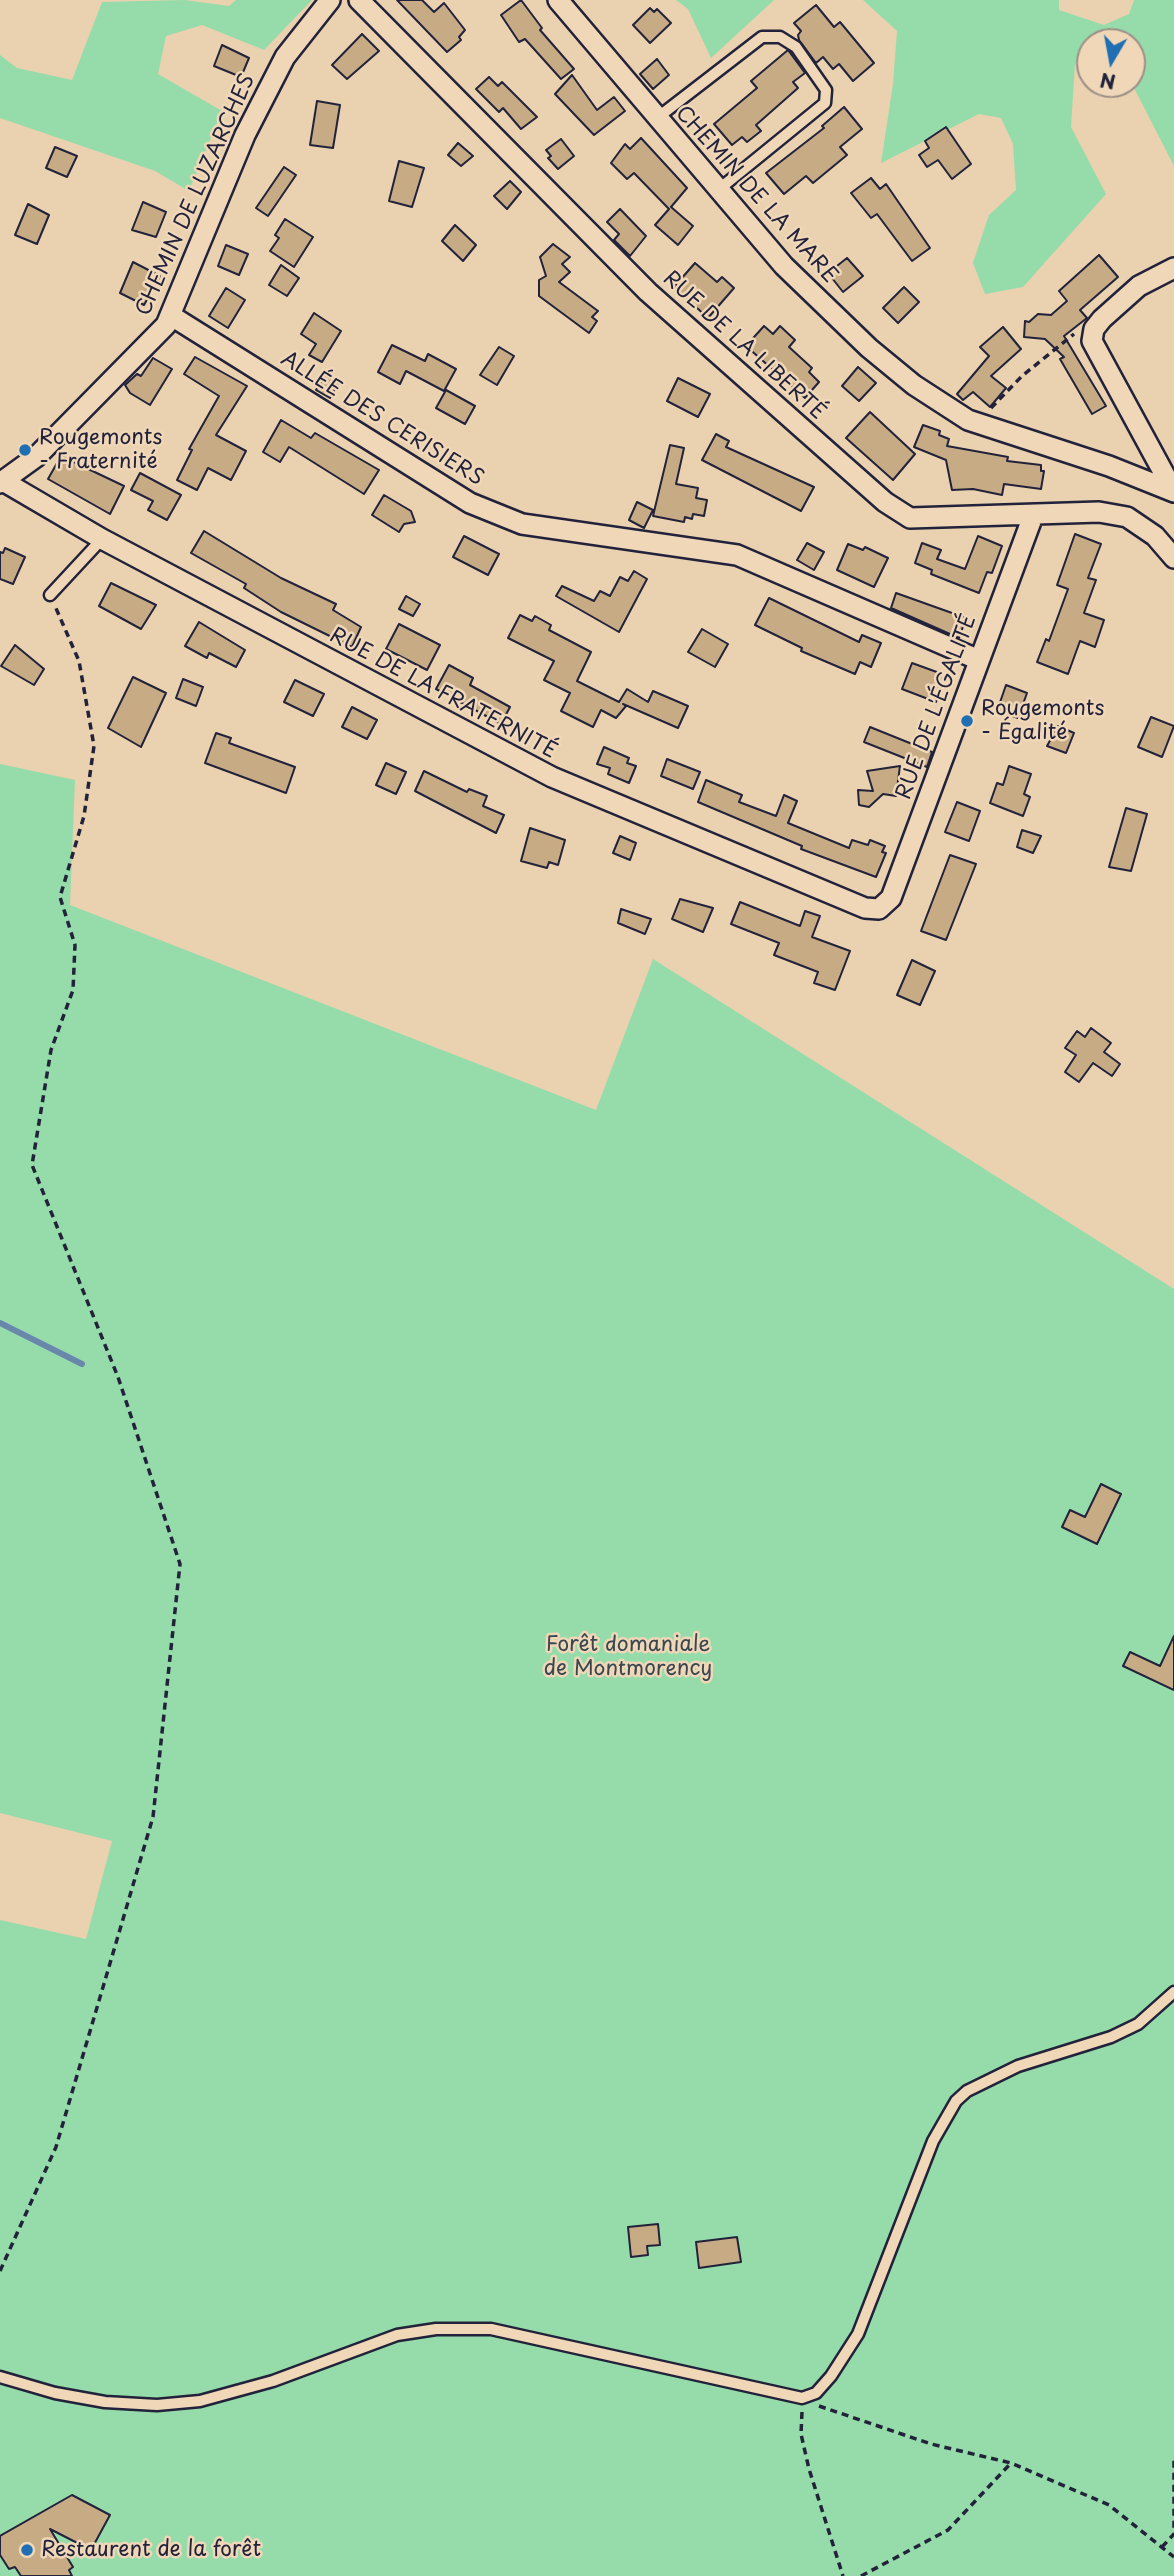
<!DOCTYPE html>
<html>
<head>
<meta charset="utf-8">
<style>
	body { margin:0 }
	#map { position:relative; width:1174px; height:2576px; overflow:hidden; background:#ead1af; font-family:"Playpen Sans",sans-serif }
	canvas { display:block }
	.north { position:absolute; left:1076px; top:28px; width:70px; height:70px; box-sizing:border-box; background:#efd7b8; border:2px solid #9d8f86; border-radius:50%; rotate:190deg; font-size:19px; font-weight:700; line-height:28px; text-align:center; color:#22223b }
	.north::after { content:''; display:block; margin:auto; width:24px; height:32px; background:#1f6fb2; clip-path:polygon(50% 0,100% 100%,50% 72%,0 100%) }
</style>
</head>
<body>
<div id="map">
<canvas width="1174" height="2576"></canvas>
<div class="north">N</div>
</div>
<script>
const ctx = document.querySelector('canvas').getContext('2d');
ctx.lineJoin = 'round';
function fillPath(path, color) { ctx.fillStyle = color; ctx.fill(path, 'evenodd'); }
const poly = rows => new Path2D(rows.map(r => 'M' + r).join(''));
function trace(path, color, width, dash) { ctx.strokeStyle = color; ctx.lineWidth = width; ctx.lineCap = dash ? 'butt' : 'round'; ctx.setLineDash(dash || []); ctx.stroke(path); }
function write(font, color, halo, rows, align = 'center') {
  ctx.font = font + ' "Playpen Sans",sans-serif'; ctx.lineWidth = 5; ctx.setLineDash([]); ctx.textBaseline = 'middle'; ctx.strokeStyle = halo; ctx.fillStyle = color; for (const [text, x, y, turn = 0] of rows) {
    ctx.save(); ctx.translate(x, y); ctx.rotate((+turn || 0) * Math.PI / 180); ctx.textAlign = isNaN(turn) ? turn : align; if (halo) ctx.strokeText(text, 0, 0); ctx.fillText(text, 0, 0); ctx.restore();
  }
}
const green = poly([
	[184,0,229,6,236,0,312,0,264,50,202,25,166,36,158,74,222,111,189,191,155,171,0,118,0,55,17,68,72,80,102,2],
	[676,0,774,0,711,58,688,9],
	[863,0,1059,0,1059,10,1104,25,1129,14,1134,0,1174,0,1174,166,1132,84,1132,42,1090,42,1090,66,1075,63,1071,127,1106,194,1023,287,985,294,973,263,989,215,1016,190,1013,144,1001,118,979,114,881,163,893,84,897,31],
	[0,764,75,780,70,905,596,1110,653,959,1174,1289,1174,2576,0,2576,0,1920,86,1939,112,1841,0,1813]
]);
const stream = poly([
	[0,1323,82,1364]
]);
const building = poly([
	[397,0,422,0,434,12,444,3,465,30,459,37,461,40,447,52,397,0],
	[521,0,542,28,540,30,574,69,561,79,525,39,519,42,501,15,521,0],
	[816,5,834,27,840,22,874,63,853,81,839,64,833,69,823,57,816,63,799,40,798,35,801,31,794,23,816,5],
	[650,8,654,12,657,9,671,23,650,43,633,25,650,8],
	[362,34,379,51,347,79,332,65,362,34],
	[222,45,249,58,241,77,214,66,222,45],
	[788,50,805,73,793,82,798,88,756,125,761,131,747,142,742,137,732,145,714,124,757,88,751,81,788,50],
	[657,59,669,75,653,89,640,74,657,59],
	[572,75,597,110,614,97,625,111,594,135,555,94,572,75],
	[489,77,498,86,502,82,537,117,521,129,503,108,499,112,476,89,489,77],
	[317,101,340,105,333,148,310,145,317,101],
	[844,107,862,129,840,147,847,155,813,183,806,176,784,194,766,173,824,128,822,126,844,107],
	[946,127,971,164,952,179,938,160,927,167,919,155,929,148,925,141,946,127],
	[641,138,687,188,671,207,693,226,678,245,655,225,669,209,634,173,627,179,611,163,625,144,630,149,641,138],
	[561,139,574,156,558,169,548,158,551,156,546,150,561,139],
	[458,143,473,156,461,166,448,155,458,143],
	[55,147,77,156,67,177,46,168,55,147],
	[399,161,424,168,412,207,389,201,399,161],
	[284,167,296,175,268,216,256,208,284,167],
	[871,178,880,189,886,184,930,248,912,261,877,214,871,218,851,193,871,178],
	[510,181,521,192,507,209,494,196,510,181],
	[143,202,166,212,156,237,132,230,143,202],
	[28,204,49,215,37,244,15,235,28,204],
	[620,209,646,236,630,256,614,240,619,234,607,222,620,209],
	[285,219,313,237,294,267,270,251,279,238,275,235,285,219],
	[455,225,476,245,463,261,442,241,455,225],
	[553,244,570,257,562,264,570,272,559,282,598,311,592,317,597,321,589,333,539,296,539,280,546,276,540,257,553,244],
	[226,245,248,254,239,275,218,266,226,245],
	[1099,255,1118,277,1080,310,1087,318,1064,336,1106,406,1092,414,1060,359,1064,357,1045,339,1024,337,1025,321,1029,322,1038,314,1051,315,1067,301,1059,291,1099,255],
	[847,258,863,276,843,292,828,273,847,258],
	[133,262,160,276,144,305,120,293,133,262],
	[695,263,717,282,722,277,734,288,708,318,674,287,695,263],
	[281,265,299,278,287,296,269,285,281,265],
	[904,287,919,302,898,323,883,308,904,287],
	[226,288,245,300,228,328,209,316,226,288],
	[314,313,341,331,322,362,309,355,316,344,301,334,314,313],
	[764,326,773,334,780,326,795,340,789,347,812,368,809,372,819,382,805,398,746,346,764,326],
	[1003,327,1021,349,991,376,1006,388,990,407,973,392,963,400,957,394,989,356,980,347,1003,327],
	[392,345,425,361,428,354,456,369,444,391,406,371,400,384,378,372,392,345],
	[499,347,514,356,497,385,480,375,499,347],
	[195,357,247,386,216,435,246,451,231,480,208,468,197,490,177,480,192,450,189,449,219,396,184,374,195,357],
	[153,358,172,369,150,405,130,393,125,385,137,374,141,376,153,358],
	[858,367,876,383,859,401,842,386,858,367],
	[326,374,339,382,330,398,316,390,326,374],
	[678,378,710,394,698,417,667,401,678,378],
	[446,390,475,406,465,424,436,408,446,390],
	[870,412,915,454,893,480,846,438,870,412],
	[281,420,311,438,315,433,379,470,364,494,289,447,280,462,263,452,281,420],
	[923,425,940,431,939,435,949,439,947,446,1008,457,1007,461,1041,465,1041,471,1044,471,1041,489,1004,484,1002,495,973,489,952,490,946,460,914,447,923,425],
	[716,434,729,441,726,447,814,487,801,511,702,460,716,434],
	[670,445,684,448,676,484,698,488,696,498,707,500,704,516,693,514,692,519,685,517,684,522,653,516,670,445],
	[61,456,124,486,110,514,48,479,61,456],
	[140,473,181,495,167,520,148,510,153,501,131,490,140,473],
	[384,495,411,511,415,522,404,524,399,532,372,515,384,495],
	[637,502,653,510,644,528,629,520,637,502],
	[204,531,281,578,336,604,333,610,361,627,352,647,281,612,244,588,246,584,191,553,204,531],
	[1075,534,1101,544,1088,578,1096,580,1084,613,1104,620,1095,647,1080,641,1068,674,1037,662,1046,639,1049,641,1068,589,1057,585,1075,534],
	[464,536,499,554,488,575,453,557,464,536],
	[978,536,1002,546,992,573,987,572,979,593,931,574,932,570,915,563,922,543,941,550,937,559,965,569,978,536],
	[807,543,824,552,814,570,797,560,807,543],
	[848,544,863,550,865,547,888,558,874,587,837,570,848,544],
	[5,548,25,557,13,584,0,579,0,552,3,553,5,548],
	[634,571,647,579,619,632,556,596,562,586,594,601,600,591,610,596,620,577,628,581,634,571],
	[111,583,156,605,141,629,99,606,111,583],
	[896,593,966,618,959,638,891,608,896,593],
	[406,596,420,604,413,616,399,609,406,596],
	[769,598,859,642,862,635,881,643,871,667,860,662,855,674,801,651,802,648,755,625,769,598],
	[520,615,532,621,535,616,551,625,549,630,591,652,577,681,619,702,627,689,648,702,653,691,688,706,678,728,623,704,626,706,616,718,601,710,593,727,561,711,570,693,544,680,554,661,508,638,520,615],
	[199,622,245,650,236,667,209,653,207,658,185,646,199,622],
	[399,624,440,645,427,670,386,649,399,624],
	[702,629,728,644,715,667,688,652,702,629],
	[15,645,44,669,34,685,1,666,15,645],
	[912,663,945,675,936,702,902,689,912,663],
	[449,665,473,678,470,685,510,707,501,724,436,689,449,665],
	[133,677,166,693,141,747,108,728,133,677],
	[183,679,203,687,196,706,176,698,183,679],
	[295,680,324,694,313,716,284,702,295,680],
	[1006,685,1027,693,1018,718,997,711,1006,685],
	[352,707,377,720,367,739,342,727,352,707],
	[1151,717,1174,726,1162,757,1138,747,1151,717],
	[1058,726,1074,733,1066,753,1047,746,1058,726],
	[870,727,932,752,927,767,864,742,870,727],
	[216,733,231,738,229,743,295,767,286,793,205,763,216,733],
	[604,747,629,758,627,763,636,766,629,783,608,774,610,768,597,764,604,747],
	[667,759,700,772,693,789,661,776,667,759],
	[386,763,406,772,396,794,376,785,386,763],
	[900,766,896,796,883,794,869,807,859,805,858,790,873,791,867,771,900,766],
	[1009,766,1031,774,1024,794,1030,797,1023,816,990,803,997,783,1003,785,1009,766],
	[424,771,467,792,469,789,487,796,483,806,504,815,496,833,415,791,424,771],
	[706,780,742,795,739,802,776,816,784,795,797,801,788,823,849,848,852,840,868,845,870,840,885,846,882,852,886,853,876,877,801,849,802,846,698,802,706,780],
	[957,802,980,811,969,841,945,832,957,802],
	[1126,808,1147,814,1131,871,1109,867,1126,808],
	[530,828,565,840,558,865,549,862,547,868,521,861,530,828],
	[1022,830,1041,836,1033,853,1017,847,1022,830],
	[620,836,636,843,630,860,613,853,620,836],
	[950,855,976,864,946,940,921,931,950,855],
	[680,899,713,908,703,932,672,919,680,899],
	[740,902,800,926,805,911,820,916,812,937,850,951,835,990,814,983,818,972,774,955,779,943,731,924,740,902],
	[621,909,651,919,645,934,618,923,621,909],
	[912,960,935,971,920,1005,897,995,912,960],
	[1091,1028,1111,1043,1104,1052,1120,1064,1112,1076,1093,1063,1079,1082,1065,1072,1076,1055,1065,1048,1077,1031,1085,1037,1091,1028],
	[1101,1484,1121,1494,1097,1544,1062,1527,1070,1510,1085,1517,1101,1484],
	[1174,1636,1174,1690,1123,1666,1130,1652,1160,1666,1174,1636],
	[658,2224,660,2245,647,2246,648,2255,631,2257,628,2227,658,2224],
	[737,2237,741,2262,699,2268,696,2242,737,2237],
	[72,2495,110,2515,91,2550,50,2529,73,2567,69,2570,72,2576,21,2576,15,2567,9,2569,0,2555,0,2536,72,2495]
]);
const path = poly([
	[991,408,1022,376,1074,334],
	[0,2271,56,2147,153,1817,180,1564,118,1377,32,1165,51,1050,73,990,75,945,60,897,84,816,94,746,79,661,55,606],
	[819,2406,931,2444,1011,2463,1109,2505,1174,2557],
	[802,2412,801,2434,809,2469,843,2576],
	[1162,2547,1174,2534,1174,2460],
	[861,2576,948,2530,1011,2463]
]);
const lane = poly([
	[657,118,762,37,780,37,796,47,826,90,825,103,718,190],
	[50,595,102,539],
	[0,2377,55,2393,105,2402,157,2405,200,2401,273,2381,397,2335,436,2329,491,2329,802,2398,816,2393,831,2376,858,2334,933,2141,956,2101,967,2091,1018,2066,1111,2037,1138,2024,1174,1992]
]);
const street = poly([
	[359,0,648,292,885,502,910,518,1099,512,1127,517,1155,536,1174,558],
	[558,0,784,266,869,348,914,385,968,420,1109,466,1174,492],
	[1174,268,1139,286,1102,319,1094,329,1092,341,1174,492],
	[170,315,470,503,522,524,737,555,979,660],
	[3,481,102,539,552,777,865,908,879,909,891,898,1033,516],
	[0,483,36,457,166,325,245,135,285,57,330,0]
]);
const markers = [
	[25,450,7,"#1f6fb2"],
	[967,721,7,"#1f6fb2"],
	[27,2550,7,"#1f6fb2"]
];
const streetNames = [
	["CHEMIN DE LUZARCHES",196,195,-66],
	["CHEMIN DE LA MARE",756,195,48],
	["RUE DE LA LIBERTÉ",744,346,42],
	["ALLÉE DES CERISIERS",382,419,32],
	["RUE DE LA FRATERNITÉ",443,694,28],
	["RUE DE L'ÉGALITÉ",937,707,-70]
];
const poiNames = [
	["Rougemonts",39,438],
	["- Fraternité",39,462],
	["Rougemonts",981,709],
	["- Égalité",981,733],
	["Restaurent de la forêt",41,2550]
];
const parkNames = [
	["Forêt domaniale",628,1645],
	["de Montmorency",628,1669]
];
fillPath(green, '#95dcaa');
trace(stream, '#6987ab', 6);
fillPath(building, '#c6ab84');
trace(building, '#22223b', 2);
trace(lane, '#22223b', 15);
trace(street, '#22223b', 24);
trace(path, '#22223b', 3.5, [7, 5]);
trace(lane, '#efd7b8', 10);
trace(street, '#efd7b8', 19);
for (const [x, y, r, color] of markers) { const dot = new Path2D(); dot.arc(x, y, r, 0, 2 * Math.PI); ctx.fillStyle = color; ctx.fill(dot); trace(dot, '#efd7b8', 2.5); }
write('21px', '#22223b', '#efd7b8', streetNames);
write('21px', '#22223b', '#efd7b8', poiNames, 'left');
write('21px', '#394751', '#efd7b8', parkNames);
</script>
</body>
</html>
